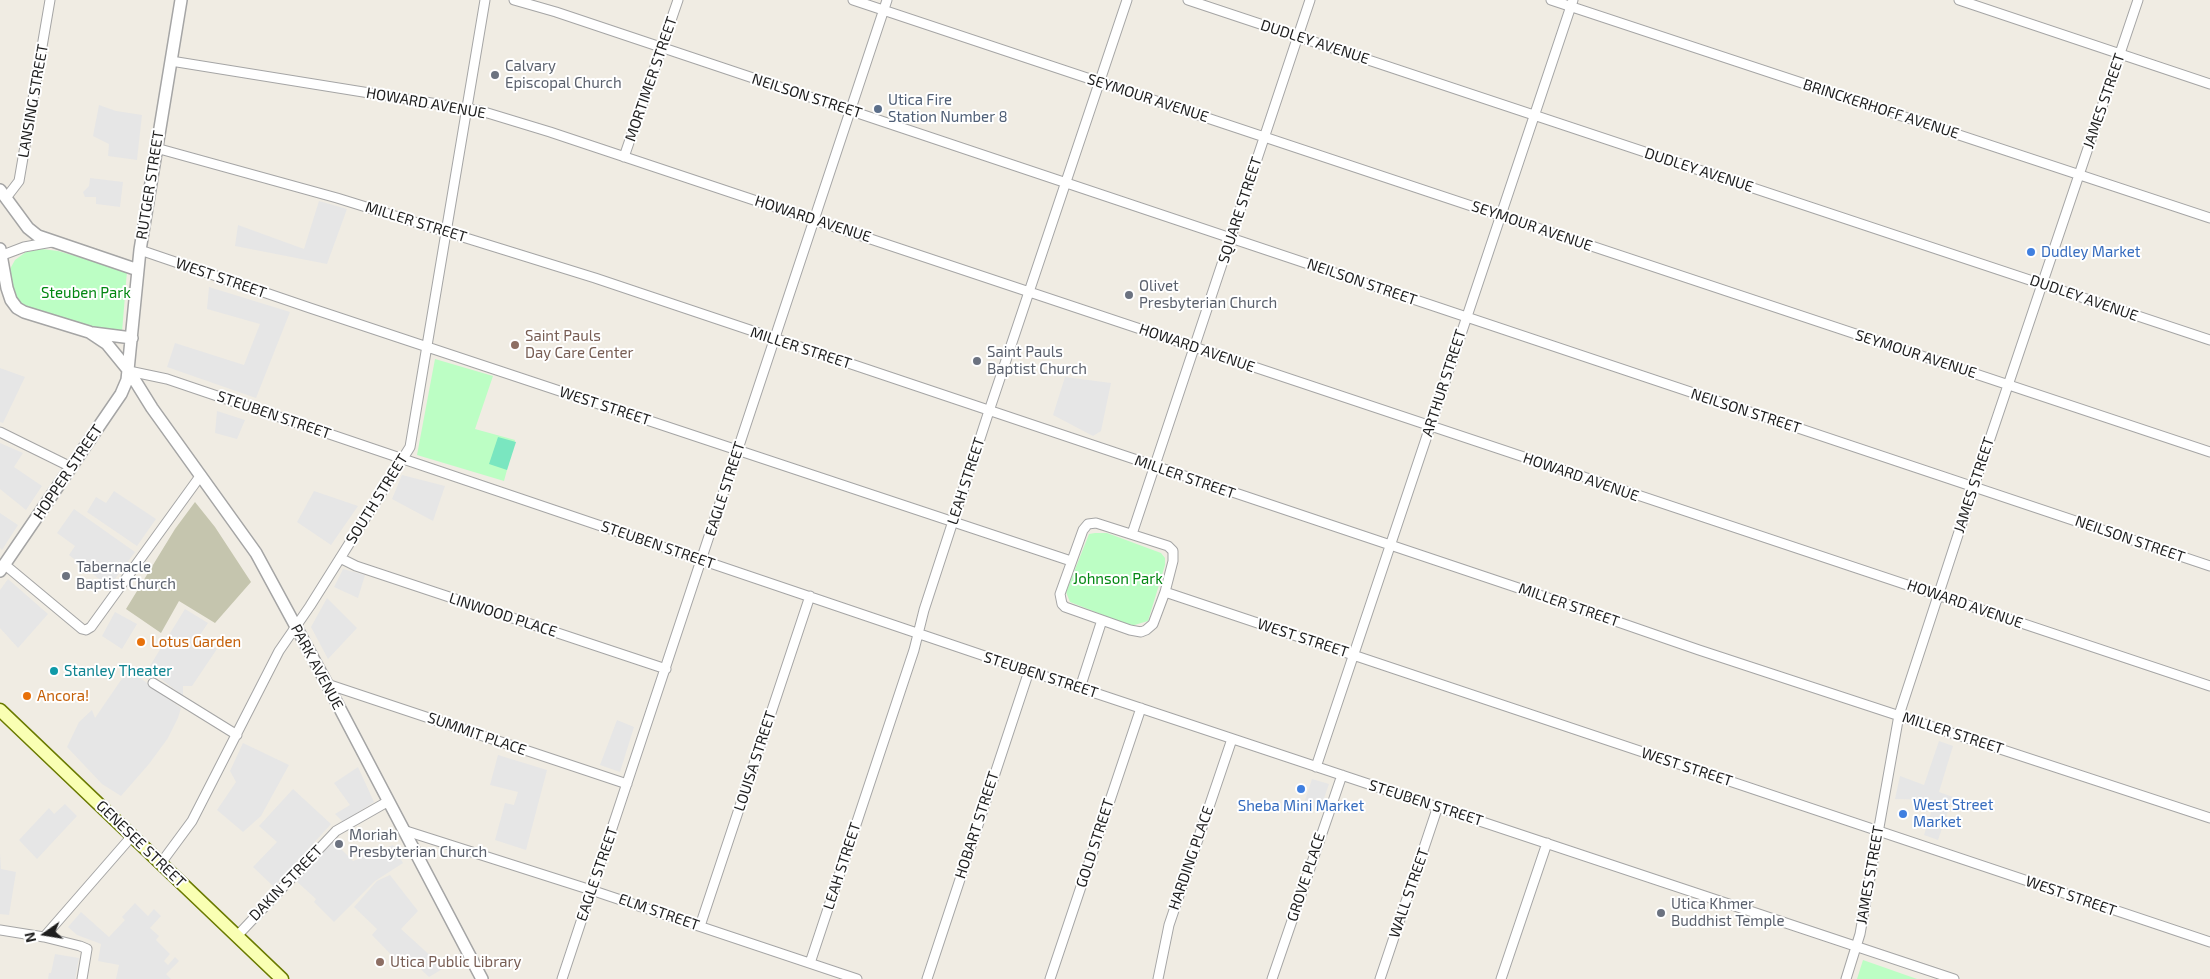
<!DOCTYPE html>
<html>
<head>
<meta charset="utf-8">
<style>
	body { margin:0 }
	#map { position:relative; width:2210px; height:979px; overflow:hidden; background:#f0ece3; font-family:"Exo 2",sans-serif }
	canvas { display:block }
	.north { position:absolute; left:20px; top:909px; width:50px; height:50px; -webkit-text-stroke:4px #fff; paint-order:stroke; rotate:257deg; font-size:14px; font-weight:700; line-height:20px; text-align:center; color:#1e1e1e }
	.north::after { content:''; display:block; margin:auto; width:18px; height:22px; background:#1e1e1e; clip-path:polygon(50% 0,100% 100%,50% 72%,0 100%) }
</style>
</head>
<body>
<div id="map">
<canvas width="2210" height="979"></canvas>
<div class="north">N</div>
</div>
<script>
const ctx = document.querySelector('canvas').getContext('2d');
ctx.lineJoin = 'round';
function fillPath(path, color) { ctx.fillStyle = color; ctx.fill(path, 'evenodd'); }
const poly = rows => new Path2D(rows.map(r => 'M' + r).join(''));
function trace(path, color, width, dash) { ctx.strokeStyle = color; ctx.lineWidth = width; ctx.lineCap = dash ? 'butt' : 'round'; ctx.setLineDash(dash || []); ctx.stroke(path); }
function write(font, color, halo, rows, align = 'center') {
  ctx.font = font + ' "Exo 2",sans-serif'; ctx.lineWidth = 4; ctx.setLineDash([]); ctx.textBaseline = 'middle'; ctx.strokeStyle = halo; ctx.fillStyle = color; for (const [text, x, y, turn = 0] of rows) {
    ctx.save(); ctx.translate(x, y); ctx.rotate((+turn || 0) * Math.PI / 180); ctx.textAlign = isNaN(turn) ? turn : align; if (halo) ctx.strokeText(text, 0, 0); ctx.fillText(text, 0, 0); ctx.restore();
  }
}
const construction = poly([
	[195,502,215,527,251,582,215,623,179,601,161,633,126,609,175,529]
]);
const park = poly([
	[42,249,58,251,127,271,122,332,100,331,28,308,18,302,13,295,10,269,15,260,26,252],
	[435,359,493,376,475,429,515,440,504,481,417,455],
	[1095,533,1107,533,1161,553,1165,558,1165,565,1148,621,1131,626,1070,602,1066,592,1089,534],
	[1863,960,1917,979,1857,979]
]);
const pitch = poly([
	[498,437,516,442,507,470,489,464]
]);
const parking = poly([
	[99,105,116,111,142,115,137,160,108,156,109,144,93,136],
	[90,178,123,182,120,207,96,204,96,197,85,197,83,192,89,186],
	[319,201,347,209,327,264,235,246,238,225,304,249],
	[209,287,290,312,256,398,167,367,175,343,244,365,260,324,207,309],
	[0,368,25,377,3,423,0,422],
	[1065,377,1111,383,1101,431,1093,436,1053,415],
	[217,411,245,420,237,439,215,433],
	[0,443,23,453,14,467,42,486,26,510,0,489],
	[402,475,445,486,433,521,392,499],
	[114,491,156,519,137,546,87,512,96,497,106,503],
	[314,491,358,506,331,545,297,522],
	[74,509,135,552,109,587,69,555,75,546,57,533],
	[0,513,18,525,2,550,0,548],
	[343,569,365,575,358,598,334,587],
	[8,579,48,614,18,648,0,628,0,590],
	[327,598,357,628,328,659,311,627],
	[185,609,208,623,198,638,217,649,192,686,183,686,183,696,148,669],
	[115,612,137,624,122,649,102,636],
	[132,672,181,708,178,718,168,738,149,764,121,796,102,784,67,747,79,722,92,710,95,718,121,680],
	[617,720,634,727,620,772,600,765],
	[1939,741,1953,746,1939,792,1953,797,1938,840,1924,835,1935,800,1895,799,1900,776,1924,785],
	[243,743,289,765,261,816,243,832,217,810,236,782,230,771],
	[498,755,547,770,526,850,495,840,505,803,514,805,518,792,490,785],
	[358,767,374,802,343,822,335,814,350,805,334,783],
	[1312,779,1329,784,1320,810,1304,803],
	[293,789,331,824,274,887,253,867,277,842,259,826],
	[65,804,77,816,37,859,19,840,49,808,54,814],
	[333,841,353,861,393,845,403,863,375,881,334,922,314,902,316,899,294,879],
	[0,853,1,869,16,872,9,915,0,914],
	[390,875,418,911,401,929,444,968,429,977,412,961,405,969,372,935,377,929,354,907,377,881],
	[135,903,148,916,154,909,161,916,150,928,159,936,156,940,170,954,164,961,168,965,175,957,179,961,166,974,171,979,116,979,119,965,98,961,101,944,77,935,68,927,81,912,109,937,125,920,122,917],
	[55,954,79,958,75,979,48,979,49,973,51,973]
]);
const minor = poly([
	[514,0,556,12,2210,566],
	[853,0,2210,452],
	[1188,0,2210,340],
	[1551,0,2210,218],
	[1959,0,2210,84],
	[171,61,481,111,550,132,2210,686],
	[156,148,337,198,595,278,1569,605,1699,650,2210,818],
	[624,157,678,0],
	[6,198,19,181,50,0],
	[140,250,310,308,1071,561],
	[0,256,24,247,52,242],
	[129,371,167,379,1029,671,1954,979],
	[0,432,71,467],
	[1096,523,1168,546,1173,551,1173,561,1165,592,1153,624,1146,630,1141,632,1130,630,1065,607,1062,604,1060,594,1083,530,1088,524,1096,523],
	[1132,534,1310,0],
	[340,558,356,566,666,669],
	[4,564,82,629,86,630,91,627,201,475],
	[1165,592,2210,942],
	[153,683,237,735],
	[327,684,627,784],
	[1080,688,1102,620],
	[1316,767,1573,0],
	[403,830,591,890,857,979],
	[161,863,192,821,279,651,310,606,410,447,485,0],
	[700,926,810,596],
	[0,930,44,937,80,946,87,949,82,979],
	[237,936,336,831,387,802],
	[44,937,132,836],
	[810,963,914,650,924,610,989,411,1127,0],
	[562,979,887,0],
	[927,979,1029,671],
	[1050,979,1141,708],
	[1158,979,1169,925,1232,739],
	[1272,979,1342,775],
	[1380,979,1438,806],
	[1501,979,1547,843],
	[1846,979,1860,934,1899,715,1974,486,2138,0]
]);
const tertiary = poly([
	[0,190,28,228,38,236,138,270],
	[0,249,7,288,11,300,17,308,24,312,89,332,107,344,129,371,152,408,256,553,327,684,482,979],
	[93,333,132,338],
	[0,571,121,394,127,380,140,250,181,0]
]);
const secondary = poly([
	[0,710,282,979]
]);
const markers = [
	[495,75,5,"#6b7280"],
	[878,109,5,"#5c6f8a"],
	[2031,252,5,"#3f7fe0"],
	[1129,295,5,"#6b7280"],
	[515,345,5,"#8d6e63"],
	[977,361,5,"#6b7280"],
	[66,576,5,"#6b7280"],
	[141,642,5,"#e8710a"],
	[54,671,5,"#0f9aa8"],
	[27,696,5,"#e8710a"],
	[1301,789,5,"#3f7fe0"],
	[1903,814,5,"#3f7fe0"],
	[339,844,5,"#6b7280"],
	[1661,913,5,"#6b7280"],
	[380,962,5,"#8d6e63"]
];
const streetNames = [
	["DUDLEY AVENUE",1315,42,18],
	["MORTIMER STREET",651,79,-71],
	["NEILSON STREET",807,96,18],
	["SEYMOUR AVENUE",1148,98,18],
	["LANSING STREET",33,101,-80],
	["JAMES STREET",2104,101,-71],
	["HOWARD AVENUE",426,103,10],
	["BRINCKERHOFF AVENUE",1881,109,18],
	["DUDLEY AVENUE",1699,170,18],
	["RUTGER STREET",150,185,-81],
	["SQUARE STREET",1240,210,-72],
	["HOWARD AVENUE",813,219,18],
	["MILLER STREET",416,222,17],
	["SEYMOUR AVENUE",1532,226,19],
	["WEST STREET",221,278,19],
	["NEILSON STREET",1362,282,19],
	["DUDLEY AVENUE",2084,298,19],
	["MILLER STREET",801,348,18],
	["HOWARD AVENUE",1197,348,19],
	["SEYMOUR AVENUE",1916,354,18],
	["ARTHUR STREET",1444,383,-72],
	["WEST STREET",605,406,18],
	["NEILSON STREET",1746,411,18],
	["STEUBEN STREET",274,415,19],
	["HOPPER STREET",68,472,-56],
	["MILLER STREET",1185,477,19],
	["HOWARD AVENUE",1581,477,19],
	["LEAH STREET",966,481,-72],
	["JAMES STREET",1974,485,-72],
	["EAGLE STREET",725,489,-72],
	["SOUTH STREET",377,499,-58],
	["NEILSON STREET",2130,539,19],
	["STEUBEN STREET",658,545,19],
	["HOWARD AVENUE",1965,604,19],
	["MILLER STREET",1569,605,19],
	["LINWOOD PLACE",503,615,18],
	["WEST STREET",1303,638,18],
	["PARK AVENUE",317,667,62],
	["STEUBEN STREET",1041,675,18],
	["MILLER STREET",1953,733,18],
	["SUMMIT PLACE",477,734,19],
	["LOUISA STREET",755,761,-72],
	["WEST STREET",1687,767,18],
	["STEUBEN STREET",1426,803,18],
	["HOBART STREET",977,825,-72],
	["GOLD STREET",1095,843,-72],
	["GENESEE STREET",141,844,44],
	["HARDING PLACE",1191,858,-71],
	["LEAH STREET",842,866,-72],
	["EAGLE STREET",597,874,-71],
	["JAMES STREET",1870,875,-80],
	["GROVE PLACE",1306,877,-72],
	["DAKIN STREET",286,883,-46],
	["WALL STREET",1409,893,-71],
	["WEST STREET",2071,896,19],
	["ELM STREET",659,912,19]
];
const worshipNames = [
	["Calvary",505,66],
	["Episcopal Church",505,83],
	["Olivet",1139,286],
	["Presbyterian Church",1139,303],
	["Saint Pauls",987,352],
	["Baptist Church",987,369],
	["Tabernacle",76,567],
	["Baptist Church",76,584],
	["Moriah",349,835],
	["Presbyterian Church",349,852],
	["Utica Khmer",1671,904],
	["Buddhist Temple",1671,921]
];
const serviceNames = [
	["Utica Fire",888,100],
	["Station Number 8",888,117]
];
const shopNames = [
	["Dudley Market",2041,252],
	["West Street",1913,805],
	["Market",1913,822],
	["Sheba Mini Market",1301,806,"center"]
];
const parkNames = [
	["Steuben Park",86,293],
	["Johnson Park",1118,579]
];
const educationNames = [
	["Saint Pauls",525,336],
	["Day Care Center",525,353],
	["Utica Public Library",390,962]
];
const foodNames = [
	["Lotus Garden",151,642],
	["Ancora!",37,696]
];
const cultureNames = [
	["Stanley Theater",64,671]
];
fillPath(construction, '#c5c5ae');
fillPath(park, '#bcfec4');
fillPath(pitch, '#7ae6c0');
fillPath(parking, '#e6e6e6');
trace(minor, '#a5a5a5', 11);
trace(tertiary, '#a5a5a5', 14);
trace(secondary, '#6a7a00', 15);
trace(minor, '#fff', 9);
trace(tertiary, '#fff', 11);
trace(secondary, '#f9ffb3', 12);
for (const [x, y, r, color] of markers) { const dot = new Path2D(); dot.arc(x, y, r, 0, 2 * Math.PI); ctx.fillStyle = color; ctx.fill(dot); trace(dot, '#fff', 2); }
write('15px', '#1e1e1e', '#fff', streetNames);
write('15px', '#5b616d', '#fff', worshipNames, 'left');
write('15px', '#4e5e75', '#fff', serviceNames, 'left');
write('15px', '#366cbe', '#fff', shopNames, 'left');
write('15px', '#028711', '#fff', parkNames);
write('15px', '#785e54', '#fff', educationNames, 'left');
write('15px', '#c56008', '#fff', foodNames, 'left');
write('15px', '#0d838f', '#fff', cultureNames, 'left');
</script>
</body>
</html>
